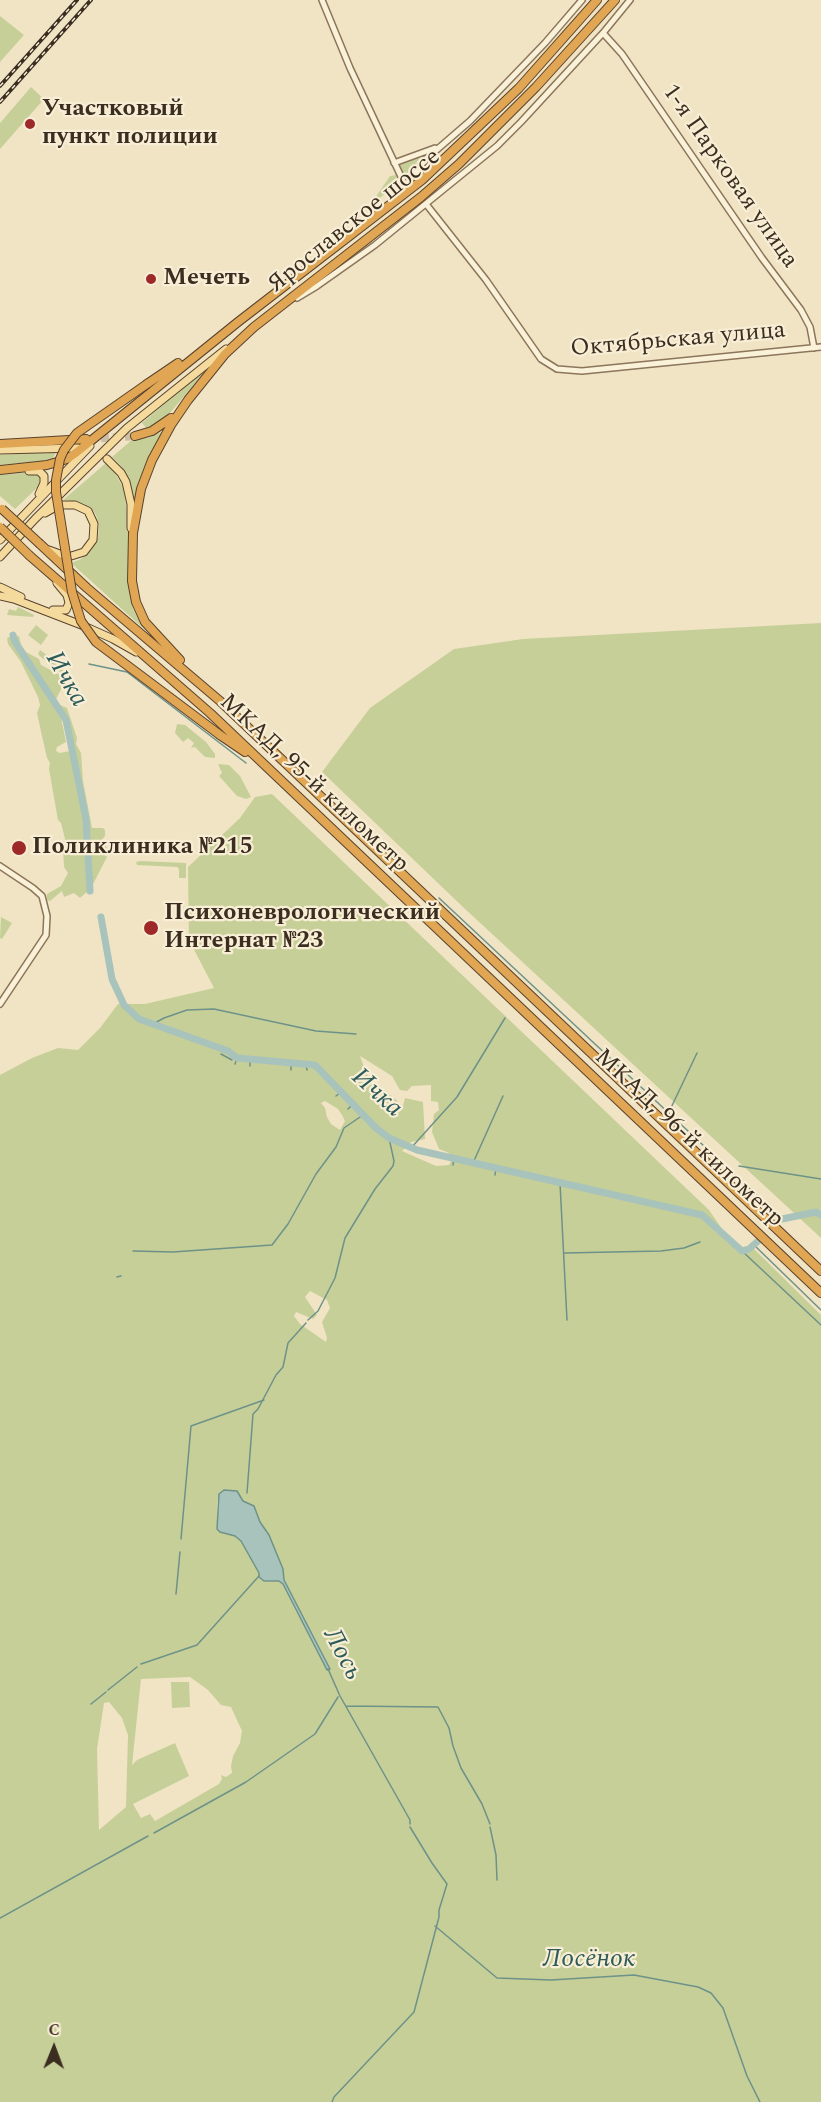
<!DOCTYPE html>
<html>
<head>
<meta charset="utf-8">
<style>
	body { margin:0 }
	#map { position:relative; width:821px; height:2102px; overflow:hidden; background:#f0e4c5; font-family:Spectral,serif }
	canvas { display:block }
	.north { position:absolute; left:24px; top:2018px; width:60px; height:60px; -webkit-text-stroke:4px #f7eed5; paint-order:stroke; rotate:1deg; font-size:16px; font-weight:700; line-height:24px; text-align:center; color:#3b2d1f }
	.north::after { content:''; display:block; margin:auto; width:21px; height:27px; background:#3b2d1f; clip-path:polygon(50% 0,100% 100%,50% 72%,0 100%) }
</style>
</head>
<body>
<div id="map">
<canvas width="821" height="2102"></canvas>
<div class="north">С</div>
</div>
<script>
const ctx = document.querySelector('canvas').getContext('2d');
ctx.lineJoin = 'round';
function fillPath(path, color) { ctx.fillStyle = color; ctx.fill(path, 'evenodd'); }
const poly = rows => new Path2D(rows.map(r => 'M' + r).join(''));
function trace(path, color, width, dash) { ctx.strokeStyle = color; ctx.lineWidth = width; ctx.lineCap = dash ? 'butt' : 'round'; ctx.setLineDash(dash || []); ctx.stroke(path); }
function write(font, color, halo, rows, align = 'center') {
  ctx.font = font + ' Spectral,serif'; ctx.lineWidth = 4.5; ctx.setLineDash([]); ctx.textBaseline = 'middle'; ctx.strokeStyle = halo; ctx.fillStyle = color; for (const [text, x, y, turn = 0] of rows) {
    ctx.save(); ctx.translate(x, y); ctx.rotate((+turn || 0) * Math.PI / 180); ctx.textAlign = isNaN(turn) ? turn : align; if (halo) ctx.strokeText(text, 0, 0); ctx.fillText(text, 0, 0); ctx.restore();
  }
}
const green = poly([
	[0,16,24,35,0,62],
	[31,87,44,99,0,149,0,123],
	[424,154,419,159,405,178,398,167,400,163],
	[396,175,399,182,369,207,390,176],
	[209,366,166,418,147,429,142,423],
	[164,431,134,504,129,479,120,465,112,457,133,439,147,438],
	[48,450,57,450,52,460,0,465,0,455,44,452,47,454],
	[106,463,115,473,124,489,128,521,130,589,133,609,143,628,71,563,81,559,94,546,98,537,99,525,96,515,92,509,79,502,63,500],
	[33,472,41,476,41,484,15,509,0,496,0,475],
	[18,607,34,615,33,617,7,615,9,609,16,611],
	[821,623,821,1238,464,908,322,772,370,708,454,649,523,639],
	[36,625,48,635,41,645,28,635],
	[19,636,21,645,26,652,39,659,41,665,60,675,66,680,56,699,60,705,67,708,77,738,76,744,81,753,83,781,92,828,103,828,105,830,105,836,95,848,96,851,100,853,97,848,102,842,107,848,103,854,107,857,91,888,87,818,68,720,16,642,15,637],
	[9,637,12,637,61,717,66,742,57,747,56,751,60,753,70,751,84,819,88,891,80,898,74,893,64,897,62,891,50,901,47,900,47,894,61,886,68,873,64,867,63,848,65,839,61,823,58,820,49,769,50,763,47,758,42,736,37,713,40,705,38,697,21,662,8,644,7,638],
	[40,650,62,666,63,674,41,657,38,654],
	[177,724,185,725,206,742,215,754,215,758,205,757,195,747,191,748,194,743,188,738,183,742,175,733],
	[218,764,229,765,240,776,251,797,246,799,237,796,219,776,222,773],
	[272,794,709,1210,729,1239,743,1247,749,1246,753,1248,821,1315,821,2102,0,2102,0,1075,32,1058,58,1048,78,1050,100,1028,118,1004,145,1004,214,988,189,940,188,867,240,818,255,797],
	[360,1056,392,1076,400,1090,407,1091,412,1086,431,1085,431,1101,438,1102,439,1110,434,1114,432,1132,439,1149,449,1153,451,1161,449,1165,436,1166,402,1151,411,1142,425,1139,423,1102,405,1098,403,1106,367,1075],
	[325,1101,338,1109,342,1115,345,1121,340,1130,331,1124,327,1117,325,1108,321,1103],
	[310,1291,327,1300,330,1308,322,1322,327,1338,326,1342,300,1324,294,1316,296,1312,313,1319,317,1315,305,1297],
	[220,1492,238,1492,243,1501,254,1507,260,1522,269,1535,283,1569,284,1580,330,1668,294,1607,283,1584,279,1581,267,1582,262,1579,241,1541,235,1536,220,1532,217,1529,217,1503],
	[190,1677,208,1690,221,1705,231,1707,242,1731,240,1743,233,1756,231,1766,232,1773,226,1777,221,1775,222,1779,219,1784,155,1821,150,1814,141,1818,133,1804,189,1776,175,1743,137,1760,132,1765,141,1679],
	[109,1702,122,1718,128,1735,126,1807,99,1830,97,1749,104,1703],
	[141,861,186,863,186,878,179,878,179,869,177,867,137,865,136,862],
	[1,917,12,923,2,939,0,938],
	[171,1682,189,1682,190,1707,172,1708]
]);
const water = poly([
	[224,1490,237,1491,243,1501,254,1506,260,1522,269,1535,283,1569,284,1580,330,1669,327,1670,283,1584,279,1581,264,1581,259,1577,259,1573,241,1541,235,1536,220,1532,217,1529,219,1494,224,1490]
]);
const stream = poly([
	[89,664,127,672,246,763],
	[439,898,782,1219],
	[153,1024,164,1018,187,1010,214,1009,316,1031,356,1034],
	[221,1054,232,1060],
	[235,1064,237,1058],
	[306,1065,307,1070],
	[250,1066,250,1060],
	[291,1070,291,1064],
	[336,1096,341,1092],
	[348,1109,353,1104],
	[669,1112,697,1053],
	[411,1148,457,1097,505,1018],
	[473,1163,503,1096],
	[453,1165,454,1159],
	[739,1166,821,1179],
	[495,1175,496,1168],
	[560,1183,567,1320],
	[754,1245,821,1310],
	[133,1251,173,1252,272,1245,288,1224,316,1174,336,1147,344,1128,363,1115],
	[742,1251,821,1325],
	[564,1253,661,1251,684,1248,700,1242],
	[117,1277,121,1276],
	[308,1320,318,1311,335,1278,345,1238,375,1189,393,1166,394,1161,389,1138],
	[247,1493,253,1414,258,1409,276,1375,283,1367,288,1343,306,1323],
	[181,1539,191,1426,264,1400],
	[176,1594,180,1552],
	[141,1664,197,1645,259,1576],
	[328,1669,340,1696,410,1820,410,1824],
	[108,1690,137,1667],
	[91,1704,106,1692],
	[346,1706,438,1707,449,1728,453,1746,461,1768,482,1804,490,1824],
	[490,1827,496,1855,497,1880],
	[154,1833,246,1782,315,1734,338,1697],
	[0,1918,148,1836],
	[435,1926,497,1978,551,1980,634,1975,698,1987,711,1993,723,2008,747,2076,760,2102],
	[332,2102,334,2097,414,2012,439,1917,439,1910,447,1884,432,1863,410,1827]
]);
const river = poly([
	[13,635,15,642,66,720,86,819,90,891],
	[101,917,112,979,124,1005,139,1019,228,1051,237,1058,315,1065,376,1128,389,1138,417,1150,702,1215,742,1251,749,1249,758,1241],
	[782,1219,816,1212,821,1215]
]);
const highwayTunnel = poly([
	[89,439,135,436]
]);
const minor = poly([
	[322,0,350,68,405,185],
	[603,33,622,54,762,258,801,310,810,327,814,348],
	[394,163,435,148],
	[398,195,426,159,470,121,545,43,582,0],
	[426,204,486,280,541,359,557,369,582,371,821,347],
	[297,298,317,286,375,245,497,146,521,122,603,33,630,0],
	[0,866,33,888,42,896,47,916,46,935,0,1004]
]);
const major = poly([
	[0,450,78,448],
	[107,459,121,473,126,482,131,504,131,528],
	[29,471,39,471,44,476,44,483,39,494],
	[45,513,59,505,75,505,88,511,94,524,93,540,84,552,68,557,49,550],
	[0,540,90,446],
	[0,557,35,519,127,428,226,349],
	[0,587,21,597],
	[0,596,14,599,84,626,113,639,136,652],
	[53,610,66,610,69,603,67,595,57,583]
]);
const highway = poly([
	[147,384,178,363],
	[135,436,152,431,171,418],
	[0,444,86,439],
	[0,470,47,465,67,459,77,452,238,322,422,180,519,88,597,0],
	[40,544,87,588,220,701,821,1271],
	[30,556,210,713,821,1293],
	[180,660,145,622,136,602,132,581,133,533,141,489,152,460,171,425,188,400,225,354,254,327,421,197,459,164,536,87,615,0],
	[220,735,245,752]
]);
const rail = poly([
	[0,86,77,0],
	[0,102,91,0]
]);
const highwayBridge = poly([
	[147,384,77,433,64,450,60,459,56,480,56,492,72,592,81,621,96,642,220,735],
	[2,509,40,544],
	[0,527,30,556]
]);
const markers = [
	[30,124,6,"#9d2928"],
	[151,279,6,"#9d2928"],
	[19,848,8,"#9d2928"],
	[151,928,8,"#9d2928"]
];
const poiNames = [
	["Участковый",42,110],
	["пункт полиции",42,138],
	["Мечеть",163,279],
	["Поликлиника №215",32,848],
	["Психоневрологический",164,914],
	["Интернат №23",164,942]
];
const streetNames = [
	["1-я Парковая улица",729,177,55],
	["Ярославское шоссе",355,222,-39],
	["Октябрьская улица",678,341,-5],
	["МКАД, 95-й километр",313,784,43],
	["МКАД, 96-й километр",688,1139,43]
];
const waterNames = [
	["Ичка",65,680,60],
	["Ичка",376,1094,42],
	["Лось",341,1655,62],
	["Лосёнок",589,1961]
];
fillPath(green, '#c7cf98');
fillPath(water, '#a7c3bb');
trace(water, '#6d9289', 1.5);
trace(stream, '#6d9289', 1.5);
trace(river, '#a7c3bb', 7);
trace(highwayTunnel, '#ccbfa4', 8, [8, 4]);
trace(minor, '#8c755a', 8);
trace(major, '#59432e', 9);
trace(highway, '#59432e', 10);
trace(minor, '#faf1d9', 5);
trace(major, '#f4da9c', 7);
trace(highway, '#e1a654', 8);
trace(rail, '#3b2d1f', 4);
trace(rail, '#f7eed5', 1.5, [4.5]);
trace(highwayBridge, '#59432e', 10, []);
trace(highwayBridge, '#e1a654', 8);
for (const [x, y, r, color] of markers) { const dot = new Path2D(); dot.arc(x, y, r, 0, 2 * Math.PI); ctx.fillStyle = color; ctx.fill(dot); trace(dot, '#f7eed5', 2); }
write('bold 24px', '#3b2d1f', '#f7eed5', poiNames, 'left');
write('24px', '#3b2d1f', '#f7eed5', streetNames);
write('italic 26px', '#2d5b59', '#f7eed5', waterNames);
</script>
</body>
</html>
